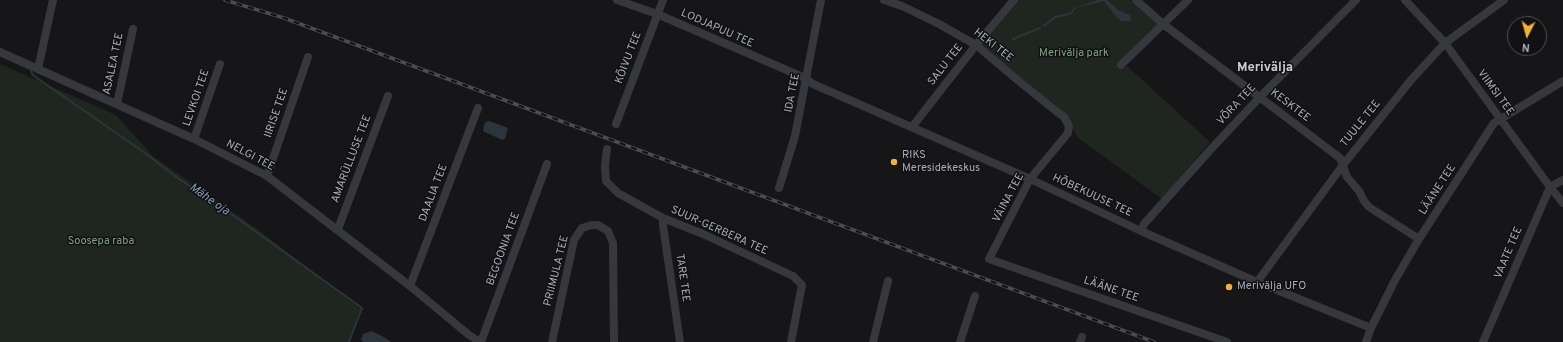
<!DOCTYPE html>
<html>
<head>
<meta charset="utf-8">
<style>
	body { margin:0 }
	#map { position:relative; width:1563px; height:342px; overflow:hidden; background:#161618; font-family:Overpass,sans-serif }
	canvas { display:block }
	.north { position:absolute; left:1507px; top:16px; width:40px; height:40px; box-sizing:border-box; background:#111113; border:1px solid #4d4f55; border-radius:50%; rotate:186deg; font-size:11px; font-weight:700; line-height:16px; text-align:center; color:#a8adb8 }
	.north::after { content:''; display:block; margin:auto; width:14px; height:18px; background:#f2b134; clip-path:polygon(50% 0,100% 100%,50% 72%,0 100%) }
</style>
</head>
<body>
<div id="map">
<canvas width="1563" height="342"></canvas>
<div class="north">N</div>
</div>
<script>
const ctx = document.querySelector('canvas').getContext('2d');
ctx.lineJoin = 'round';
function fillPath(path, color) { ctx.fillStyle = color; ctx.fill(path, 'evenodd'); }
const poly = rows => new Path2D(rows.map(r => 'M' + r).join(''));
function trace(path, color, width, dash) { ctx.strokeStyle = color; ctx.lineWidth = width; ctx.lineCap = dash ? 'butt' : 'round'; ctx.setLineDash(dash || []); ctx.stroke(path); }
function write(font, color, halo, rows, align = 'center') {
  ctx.font = font + ' Overpass,sans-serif'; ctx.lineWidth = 3; ctx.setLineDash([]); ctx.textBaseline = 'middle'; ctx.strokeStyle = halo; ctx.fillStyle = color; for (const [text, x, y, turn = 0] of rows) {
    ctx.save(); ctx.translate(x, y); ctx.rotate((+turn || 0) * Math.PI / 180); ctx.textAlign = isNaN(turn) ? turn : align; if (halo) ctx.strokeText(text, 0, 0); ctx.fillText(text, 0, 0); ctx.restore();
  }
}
const green = poly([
	[1019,0,1130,0,1163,29,1126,65,1210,142,1162,199,1077,137,1069,121,980,46],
	[0,64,116,115,154,157,257,229,361,309,349,342,0,342]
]);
const water = poly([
	[1098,0,1107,0,1118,10,1130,15,1131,18,1130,21,1122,21,1117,18,1104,1,1075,8],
	[489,121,508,128,505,139,502,140,483,131,484,125,486,122],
	[371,331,382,336,391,342,363,342,361,339,363,334]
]);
const stream = poly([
	[1071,13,1075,8],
	[1044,26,1055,17,1069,14],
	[1013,39,1040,28],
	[31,69,32,74,37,78,145,153,179,179,226,210,362,308,349,342]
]);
const minor = poly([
	[617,0,657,14,782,68,807,79,813,84,1030,179,1141,231,1257,282,1371,328],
	[884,0,902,6,939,24,976,45,1021,83,1056,111,1064,117,1069,126,1068,133,1030,179,989,259,1227,342],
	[1136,0,1163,24,1340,158,1347,177,1359,191,1364,201,1369,207,1419,239],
	[1405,0,1445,43,1550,187,1563,203],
	[0,52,194,139,267,176,410,286,469,335,480,342],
	[1121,65,1188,0],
	[38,69,53,0],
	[117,104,133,29],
	[616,124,663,0],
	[912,127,976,45,1014,0],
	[194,139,220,64],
	[607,149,605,166,606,181,618,193,663,218,703,234,793,276,802,285,791,342],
	[267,176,308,57],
	[779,188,795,136,821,0],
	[663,218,663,225,680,342],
	[338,229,388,96],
	[1141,231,1144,224,1211,149,1260,97,1356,0],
	[1257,282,1343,165,1411,80,1445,43,1504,0],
	[410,286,478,108],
	[481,342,547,164],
	[552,342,574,240,582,228,592,225,598,225,608,231,613,243,614,342],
	[873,342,888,281],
	[960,342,975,296],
	[1080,342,1082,337],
	[1366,342,1371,328,1395,280,1419,239,1494,123,1563,81],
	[1483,342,1550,187,1563,180]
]);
const rail = poly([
	[225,0,284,18,378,53,1154,342]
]);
const markers = [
	[894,162,4,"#f2b134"],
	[1229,287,4,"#f2b134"]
];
const streetNames = [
	["LODJAPUU TEE",717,29,24],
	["HEKI TEE",993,46,38],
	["KÕIVU TEE",629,58,-69],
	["ASALEA TEE",114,64,-78],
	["SALU TEE",946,65,-52],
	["IDA TEE",793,93,-79],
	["VIIMSI TEE",1495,93,54],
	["LEVKOI TEE",197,98,-71],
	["VÕRA TEE",1237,105,-47],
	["KESKTEE",1290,106,37],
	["IIRISE TEE",277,113,-71],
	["TUULE TEE",1361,124,-51],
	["NELGI TEE",250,156,28],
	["AMARÜLLUSE TEE",352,159,-69],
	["LÄÄNE TEE",1438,190,-57],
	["DAALIA TEE",434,193,-69],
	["HÕBEKUUSE TEE",1092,196,25],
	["VÄINA TEE",1009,198,-62],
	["SUUR-GERBERA TEE",719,231,24],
	["BEGOONIA TEE",504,249,-70],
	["VAATE TEE",1509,253,-67],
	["PRIIMULA TEE",557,271,-76],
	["TARE TEE",682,278,82],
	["LÄÄNE TEE",1111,290,19]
];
const parkNames = [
	["Merivälja park",1074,54],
	["Soosepa raba",101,242]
];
const poiNames = [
	["RIKS",902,156],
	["Meresidekeskus",902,169],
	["Merivälja UFO",1237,287]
];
const waterNames = [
	["Mähe oja",209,200,35]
];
const quarterNames = [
	["Merivälja",1265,68]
];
fillPath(green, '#1e261f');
fillPath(water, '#2c353c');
trace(stream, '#2c353c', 2);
trace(minor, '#37383d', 8);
trace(rail, '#4a4c52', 3.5);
trace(rail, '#111113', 2, [6]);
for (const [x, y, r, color] of markers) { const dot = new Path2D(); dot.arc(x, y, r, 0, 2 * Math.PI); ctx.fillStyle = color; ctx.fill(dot); trace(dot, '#111113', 1.5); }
write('11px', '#a8adb8', '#111113', streetNames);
write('11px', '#7fa381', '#111113', parkNames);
write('11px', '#a8adb8', '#111113', poiNames, 'left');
write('italic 12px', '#7f9bb3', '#111113', waterNames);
write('bold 13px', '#c9ccd4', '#111113', quarterNames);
</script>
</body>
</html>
